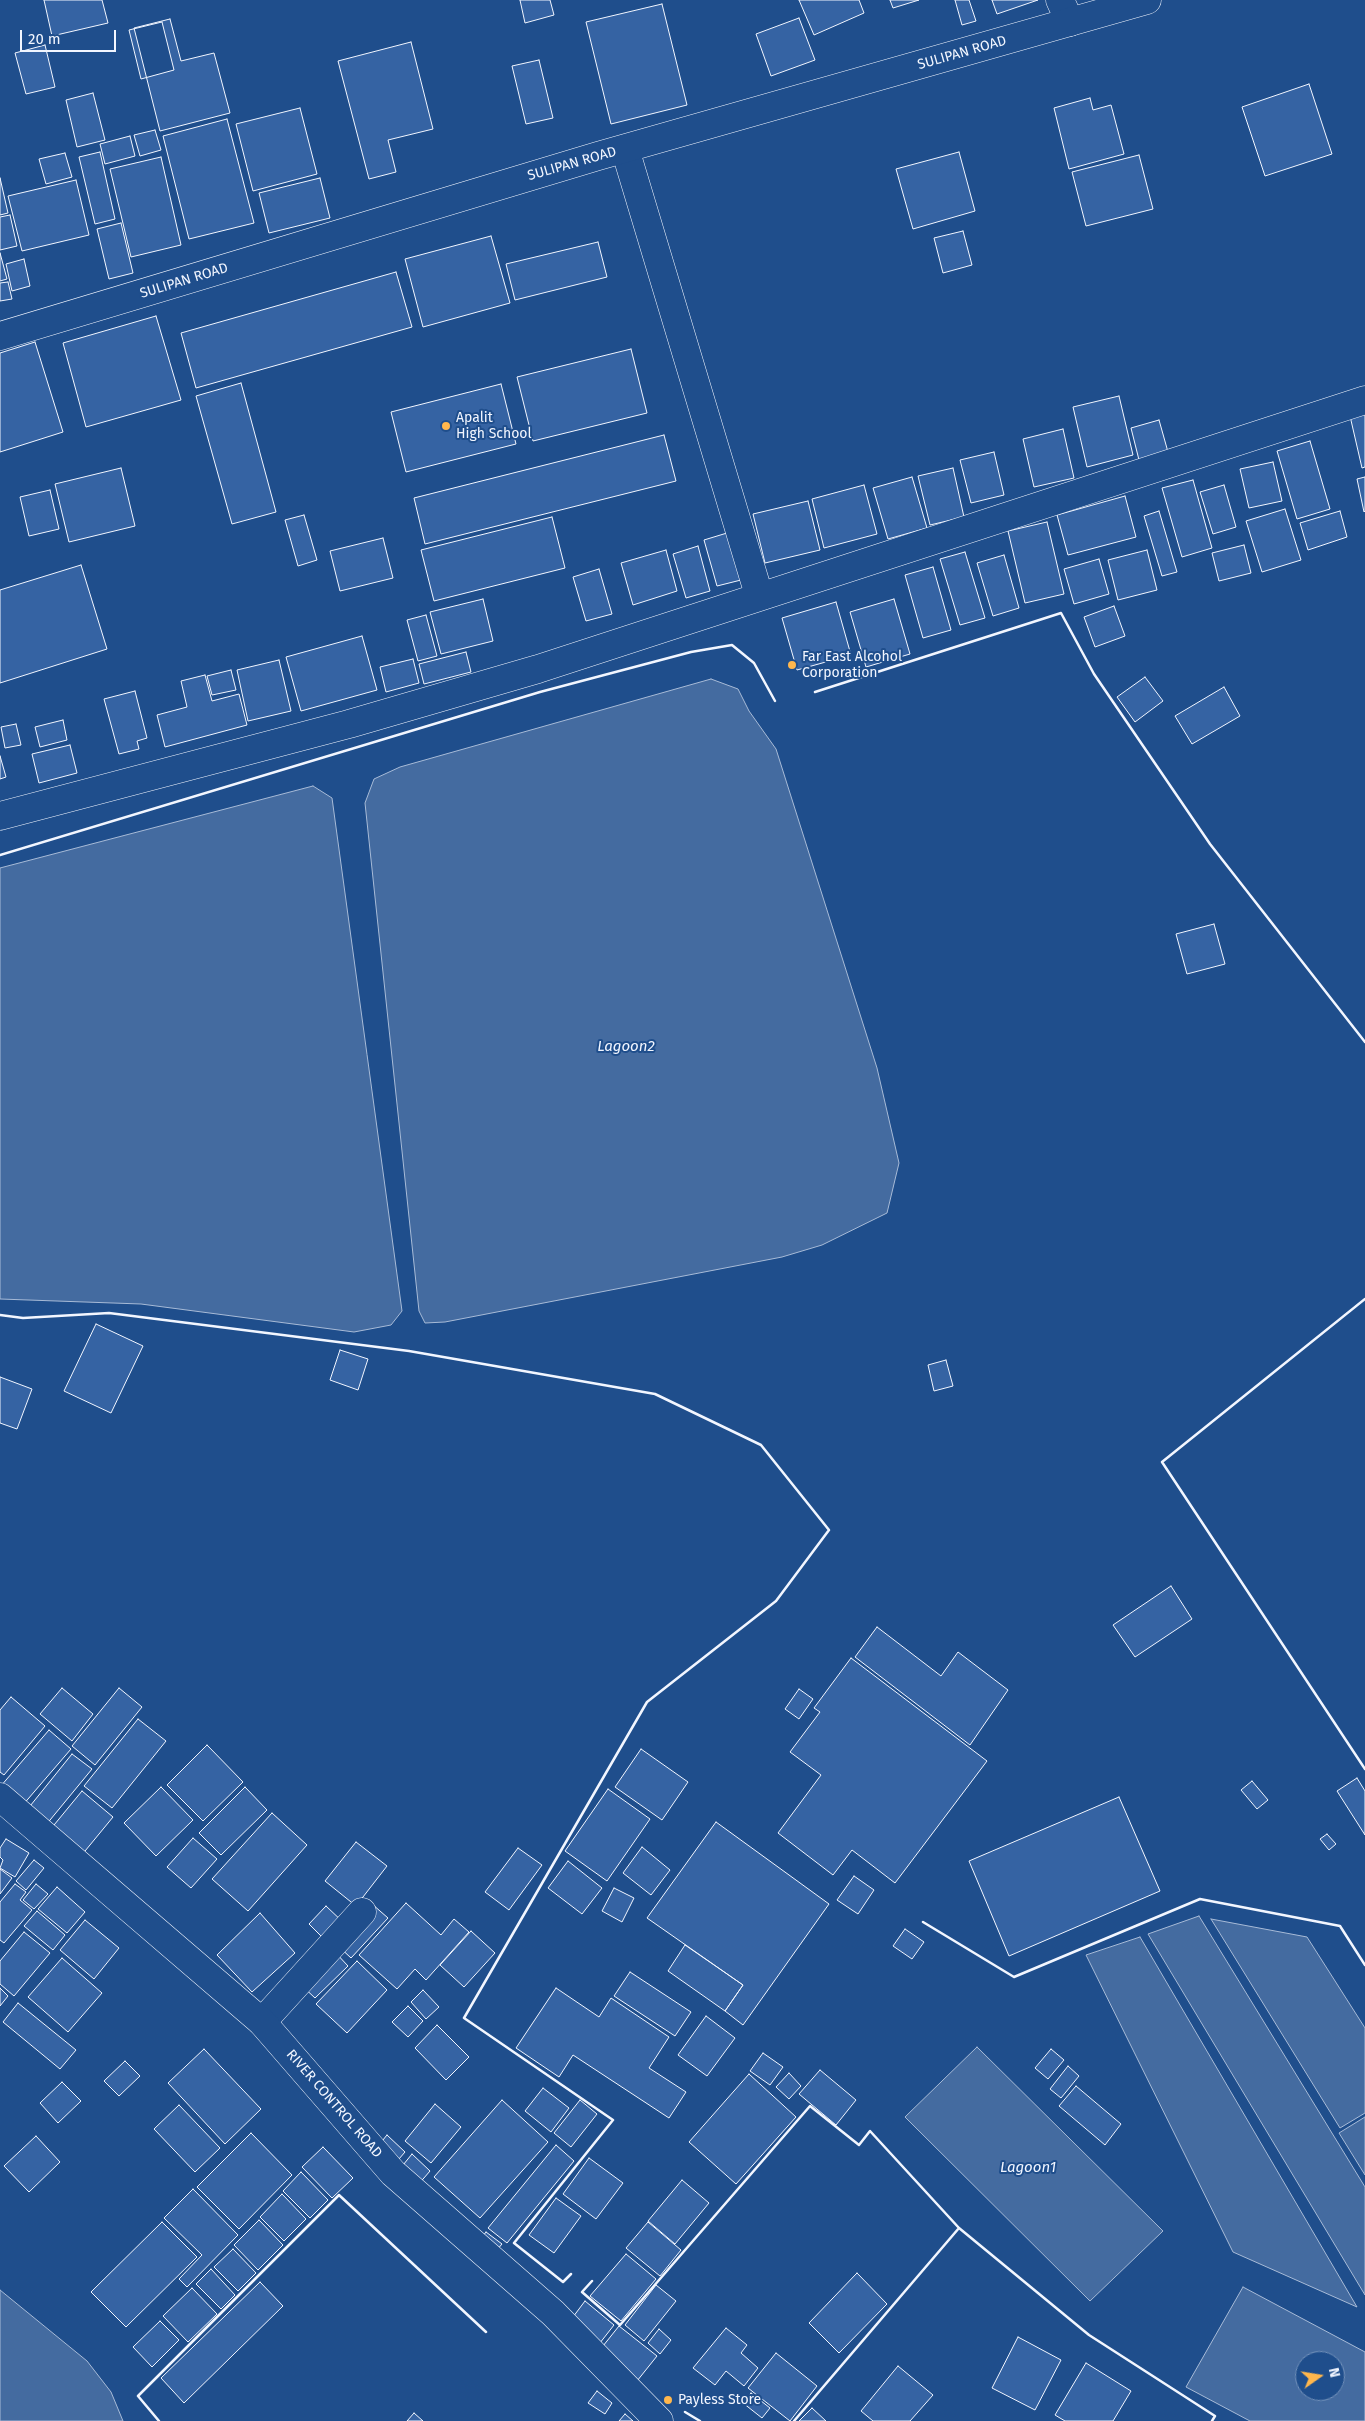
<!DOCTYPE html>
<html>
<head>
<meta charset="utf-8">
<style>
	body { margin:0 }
	#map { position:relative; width:1365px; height:2421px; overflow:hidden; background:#1f4e8c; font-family:"Fira Sans",sans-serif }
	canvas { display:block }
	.north { position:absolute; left:1295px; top:2351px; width:50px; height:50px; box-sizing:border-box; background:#1f4e8c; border:1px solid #7391ba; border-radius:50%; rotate:77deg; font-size:14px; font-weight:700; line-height:20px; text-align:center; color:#f2f6ff }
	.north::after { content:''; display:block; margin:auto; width:18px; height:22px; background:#ffb74d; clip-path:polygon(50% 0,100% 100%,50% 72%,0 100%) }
	.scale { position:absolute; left:20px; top:30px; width:96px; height:22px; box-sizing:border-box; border:2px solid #f2f6ff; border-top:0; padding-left:6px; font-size:15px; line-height:18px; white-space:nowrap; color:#f2f6ff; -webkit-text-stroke:4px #1f4e8c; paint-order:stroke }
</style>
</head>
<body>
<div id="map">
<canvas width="1365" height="2421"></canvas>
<div class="north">N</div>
<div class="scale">20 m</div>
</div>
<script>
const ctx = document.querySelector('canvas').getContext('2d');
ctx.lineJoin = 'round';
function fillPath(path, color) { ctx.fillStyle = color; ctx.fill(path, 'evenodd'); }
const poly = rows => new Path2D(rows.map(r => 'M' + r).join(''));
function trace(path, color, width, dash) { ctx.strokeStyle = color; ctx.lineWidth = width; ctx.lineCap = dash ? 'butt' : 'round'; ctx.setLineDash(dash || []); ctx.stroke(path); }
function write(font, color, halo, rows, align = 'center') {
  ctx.font = font + ' "Fira Sans",sans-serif'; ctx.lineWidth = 4; ctx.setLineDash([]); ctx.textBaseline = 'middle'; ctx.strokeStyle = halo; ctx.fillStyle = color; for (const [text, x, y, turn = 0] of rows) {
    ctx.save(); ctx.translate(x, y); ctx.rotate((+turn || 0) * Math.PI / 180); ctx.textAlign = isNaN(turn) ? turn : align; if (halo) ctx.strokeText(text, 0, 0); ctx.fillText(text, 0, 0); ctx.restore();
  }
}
const water = poly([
	[711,679,738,689,749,711,776,749,877,1068,899,1163,887,1213,822,1245,782,1257,445,1322,425,1323,419,1311,365,803,374,779,400,767,711,679],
	[313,786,332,798,402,1311,391,1325,354,1332,141,1304,0,1299,0,868,313,786],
	[1199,1916,1365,2187,1365,2295,1148,1934,1199,1916],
	[1211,1919,1307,1937,1365,2028,1365,2113,1340,2128,1211,1919],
	[1140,1937,1357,2307,1233,2252,1086,1955,1140,1937],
	[977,2047,1163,2231,1090,2301,905,2117,977,2047],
	[1365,2117,1365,2175,1339,2133,1365,2117],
	[1243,2287,1365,2352,1365,2421,1250,2421,1186,2387,1243,2287],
	[1305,2361,1335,2361,1335,2391,1305,2391,1305,2361],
	[0,2290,87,2361,111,2392,123,2421,0,2421,0,2290]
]);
const building = poly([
	[44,0,102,0,108,23,52,36,44,0],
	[520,0,550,0,554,15,525,23,520,0],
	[799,0,859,0,864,13,814,35,799,0],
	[890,0,919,0,893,8,890,0],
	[955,0,969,0,976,21,962,25,955,0],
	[992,0,1038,0,997,14,992,0],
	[662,4,687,105,611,124,586,22,662,4],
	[799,18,815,60,771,76,756,34,799,18],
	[170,19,181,61,214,53,230,113,160,131,134,28,170,19],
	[162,22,174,70,141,79,129,30,162,22],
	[411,42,433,129,388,140,396,172,369,179,338,61,411,42],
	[45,45,55,87,26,94,15,53,45,45],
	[539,60,553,118,526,124,512,66,539,60],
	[1309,84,1332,154,1265,176,1242,107,1309,84],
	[93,93,105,140,77,147,66,100,93,93],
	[1090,98,1093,110,1111,105,1124,154,1069,169,1054,108,1090,98],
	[300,108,317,174,253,191,236,124,300,108],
	[227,119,254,223,189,239,163,136,227,119],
	[155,130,161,150,140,156,134,135,155,130],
	[130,136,135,156,105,164,100,144,130,136],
	[100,152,115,219,95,224,79,157,100,152],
	[959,152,975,211,913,229,896,169,959,152],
	[65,153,72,177,46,184,39,159,65,153],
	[1139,155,1153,209,1086,226,1072,172,1139,155],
	[161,157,181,245,131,257,110,169,161,157],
	[0,178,8,213,0,215,0,178],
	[320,178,330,218,269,233,259,193,320,178],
	[76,180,89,235,22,251,8,196,76,180],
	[10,215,17,246,0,250,0,217,10,215],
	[121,223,133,273,109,279,97,229,121,223],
	[963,231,972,265,943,273,934,238,963,231],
	[491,236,510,303,423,327,405,259,491,236],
	[598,242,607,277,515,300,506,264,598,242],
	[0,253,7,279,0,281,0,253],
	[24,259,30,286,12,291,6,264,24,259],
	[396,272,412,327,196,388,181,333,396,272],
	[8,282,12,299,0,301,0,283,8,282],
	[156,316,181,400,86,427,63,343,156,316],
	[35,342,63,432,0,452,0,353,35,342],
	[631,349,647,413,533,441,517,377,631,349],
	[241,383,276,512,232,524,196,396,241,383],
	[501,384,516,444,406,472,391,412,501,384],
	[1119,396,1133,455,1087,467,1073,407,1119,396],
	[1365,412,1365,467,1362,468,1350,416,1365,412],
	[1159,420,1168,452,1139,460,1131,428,1159,420],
	[1063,429,1074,478,1034,487,1023,439,1063,429],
	[664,435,676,481,425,544,414,498,664,435],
	[1310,441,1330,509,1297,519,1277,451,1310,441],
	[994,452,1004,495,971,503,960,460,994,452],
	[1273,462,1282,501,1249,508,1240,469,1273,462],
	[121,468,135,526,69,542,55,484,121,468],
	[953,468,964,517,930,525,918,476,953,468],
	[912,477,927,528,888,539,873,488,912,477],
	[1365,477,1365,511,1364,512,1357,479,1365,477],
	[1193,480,1212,548,1182,557,1162,488,1193,480],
	[864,485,877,534,824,548,812,499,864,485],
	[1224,485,1236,527,1213,534,1200,492,1224,485],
	[50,490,59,529,29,536,20,497,50,490],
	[1125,496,1136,537,1068,555,1057,515,1125,496],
	[808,501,820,550,765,563,753,514,808,501],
	[1285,509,1301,560,1262,572,1246,521,1285,509],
	[1159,511,1177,572,1162,576,1144,516,1159,511],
	[1340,511,1347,537,1308,550,1300,523,1340,511],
	[304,515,317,560,298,566,285,520,304,515],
	[552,517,565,568,434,601,421,550,552,517],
	[1047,522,1064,594,1025,603,1008,531,1047,522],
	[727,533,741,580,717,586,704,540,727,533],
	[383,538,393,578,340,591,330,551,383,538],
	[1244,545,1251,573,1219,581,1212,553,1244,545],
	[698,546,710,591,686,598,673,554,698,546],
	[666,550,677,591,633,605,621,563,666,550],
	[1147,550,1157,590,1118,600,1108,560,1147,550],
	[965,552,985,618,960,625,940,559,965,552],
	[1004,555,1019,608,993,616,977,563,1004,555],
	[1099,559,1109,594,1074,604,1064,569,1099,559],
	[81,565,107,649,0,683,0,590,81,565],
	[933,567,951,630,923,638,905,575,933,567],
	[599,569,612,614,586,621,573,577,599,569],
	[483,599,493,641,441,654,430,612,483,599],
	[894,599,910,654,866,667,850,612,894,599],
	[836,602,851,655,797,670,782,618,836,602],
	[1114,606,1125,636,1095,647,1084,617,1114,606],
	[426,615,437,656,418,661,407,620,426,615],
	[362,636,377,690,301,711,286,657,362,636],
	[466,652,471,672,424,684,419,664,466,652],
	[413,659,419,683,386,692,380,667,413,659],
	[279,660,291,711,248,721,237,670,279,660],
	[231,670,236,690,212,695,207,676,231,670],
	[205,675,212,701,239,694,247,725,165,747,157,715,187,707,181,681,205,675],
	[1145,677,1163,701,1135,722,1117,697,1145,677],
	[1224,687,1240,716,1192,744,1175,716,1224,687],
	[135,691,147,738,137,741,139,749,119,754,104,699,135,691],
	[63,720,67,740,40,747,35,727,63,720],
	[16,724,21,745,5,748,1,727,16,724],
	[70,745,77,773,39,783,32,754,70,745],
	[0,756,6,777,0,779,0,756],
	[1214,924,1225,964,1187,974,1176,934,1214,924],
	[96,1324,143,1346,111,1413,64,1391,96,1324],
	[340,1350,368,1359,358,1390,330,1380,340,1350],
	[946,1360,953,1386,934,1391,928,1365,946,1360],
	[0,1377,32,1389,17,1429,0,1423,0,1377],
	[1171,1586,1192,1619,1135,1657,1113,1625,1171,1586],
	[877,1627,941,1676,958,1652,1008,1690,970,1745,855,1657,877,1627],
	[851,1658,987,1761,895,1883,852,1850,833,1875,778,1833,821,1775,790,1752,820,1712,814,1708,851,1658],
	[62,1688,93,1714,72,1741,40,1714,62,1688],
	[119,1688,142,1707,95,1765,72,1746,119,1688],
	[799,1689,813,1699,799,1719,785,1709,799,1689],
	[11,1697,45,1726,4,1775,0,1772,0,1710,11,1697],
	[138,1719,166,1741,112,1808,84,1786,138,1719],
	[49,1730,71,1749,22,1806,0,1787,49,1730],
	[207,1745,243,1782,203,1821,167,1785,207,1745],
	[641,1749,688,1782,662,1820,615,1787,641,1749],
	[72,1754,92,1769,41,1831,22,1816,72,1754],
	[1357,1778,1365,1791,1365,1835,1337,1791,1357,1778],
	[1252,1781,1268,1800,1257,1809,1241,1790,1252,1781],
	[161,1787,193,1820,156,1856,124,1823,161,1787],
	[245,1787,267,1810,221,1855,199,1833,245,1787],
	[608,1789,650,1819,607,1881,565,1851,608,1789],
	[82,1791,113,1817,76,1862,45,1836,82,1791],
	[1119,1797,1160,1891,1009,1956,969,1861,1119,1797],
	[272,1813,307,1845,248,1911,212,1879,272,1813],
	[716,1822,829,1904,743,2025,725,2011,743,1985,647,1918,716,1822],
	[1327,1834,1336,1844,1329,1850,1320,1839,1327,1834],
	[193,1838,217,1859,191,1888,167,1867,193,1838],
	[6,1839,29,1853,15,1877,0,1868,3,1860,0,1857,0,1848,6,1839],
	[356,1842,387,1866,356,1906,325,1881,356,1842],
	[642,1847,670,1870,651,1895,623,1873,642,1847],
	[518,1848,542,1865,509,1910,485,1892,518,1848],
	[34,1860,44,1868,26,1890,16,1881,34,1860],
	[568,1861,602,1888,582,1914,548,1888,568,1861],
	[0,1869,12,1878,0,1894,0,1869],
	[854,1876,874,1890,858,1914,837,1900,854,1876],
	[15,1884,26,1892,20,1900,32,1910,4,1943,0,1940,0,1902,15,1884],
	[36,1884,48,1894,34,1909,23,1900,36,1884],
	[57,1887,85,1912,67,1933,38,1909,57,1887],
	[614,1888,634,1898,622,1922,602,1911,614,1888],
	[406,1903,441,1935,454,1919,469,1932,426,1980,415,1969,397,1989,359,1955,406,1903],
	[372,1904,388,1918,351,1958,336,1944,372,1904],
	[326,1906,345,1924,327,1942,309,1924,326,1906],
	[37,1911,65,1935,53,1950,24,1926,37,1911],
	[260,1913,295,1953,252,1992,217,1955,260,1913],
	[85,1920,119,1948,94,1979,60,1950,85,1920],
	[905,1929,924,1942,912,1959,893,1946,905,1929],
	[471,1931,495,1953,464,1987,440,1965,471,1931],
	[24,1932,50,1953,14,1996,0,1984,0,1961,24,1932],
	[685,1945,743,1985,725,2011,668,1971,685,1945],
	[334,1951,348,1966,315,1998,300,1984,334,1951],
	[62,1958,102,1993,68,2032,28,1997,62,1958],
	[357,1961,387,1990,347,2033,316,2004,357,1961],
	[630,1972,691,2012,675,2036,614,1996,630,1972],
	[0,1988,8,1996,0,2006,0,1988],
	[556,1988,599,2017,611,1998,669,2037,649,2068,686,2092,669,2118,573,2055,559,2077,516,2048,556,1988],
	[423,1990,439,2007,426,2019,411,2002,423,1990],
	[18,2003,76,2050,60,2069,3,2022,18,2003],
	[408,2006,423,2021,408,2037,392,2022,408,2006],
	[706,2016,735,2038,707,2076,678,2055,706,2016],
	[437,2025,469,2057,446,2080,415,2048,437,2025],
	[204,2049,261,2109,225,2144,168,2083,204,2049],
	[1051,2049,1064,2060,1048,2079,1035,2068,1051,2049],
	[763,2053,783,2067,770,2085,750,2071,763,2053],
	[125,2061,140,2076,119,2096,104,2081,125,2061],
	[1068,2066,1079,2076,1061,2098,1050,2089,1068,2066],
	[820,2070,856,2100,836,2125,799,2094,820,2070],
	[789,2073,801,2086,789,2099,776,2087,789,2073],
	[749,2074,796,2117,736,2184,689,2142,749,2074],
	[62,2082,81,2101,58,2123,40,2103,62,2082],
	[1076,2086,1121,2124,1105,2145,1059,2106,1076,2086],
	[543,2088,569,2108,551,2132,525,2111,543,2088],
	[502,2100,548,2142,480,2218,434,2177,502,2100],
	[580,2100,597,2114,571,2147,554,2133,580,2100],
	[435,2104,461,2127,431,2163,405,2141,435,2104],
	[179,2105,220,2148,195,2172,154,2129,179,2105],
	[251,2133,292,2175,239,2229,197,2187,251,2133],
	[387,2135,405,2152,392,2167,374,2151,387,2135],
	[36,2136,60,2162,29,2192,4,2166,36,2136],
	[556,2145,574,2161,507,2243,488,2228,556,2145],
	[323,2147,353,2178,332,2198,302,2167,323,2147],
	[412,2154,430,2171,417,2186,399,2170,412,2154],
	[589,2158,623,2183,596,2219,563,2194,589,2158],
	[301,2172,328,2200,310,2218,283,2191,301,2172],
	[682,2180,709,2203,675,2244,648,2221,682,2180],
	[193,2189,238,2235,187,2287,179,2279,202,2255,164,2218,193,2189],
	[282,2194,306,2219,284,2241,260,2217,282,2194],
	[556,2198,581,2216,554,2253,529,2235,556,2198],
	[259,2220,283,2245,258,2270,234,2245,259,2220],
	[162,2222,197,2257,126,2327,91,2292,162,2222],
	[648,2222,681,2250,660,2276,626,2248,648,2222],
	[486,2232,502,2244,491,2257,476,2245,486,2232],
	[233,2249,256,2273,238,2291,214,2267,233,2249],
	[626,2254,656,2279,621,2321,590,2296,626,2254],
	[211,2269,235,2295,221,2309,196,2284,211,2269],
	[857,2273,887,2304,839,2353,809,2323,857,2273],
	[260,2282,283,2306,184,2403,161,2378,260,2282],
	[656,2285,676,2301,644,2341,625,2325,656,2285],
	[192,2288,217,2314,188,2342,163,2316,192,2288],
	[585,2301,614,2325,596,2348,567,2325,585,2301],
	[160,2321,179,2340,152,2367,133,2347,160,2321],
	[619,2326,657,2356,637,2381,599,2351,619,2326],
	[726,2328,747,2345,741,2353,758,2368,744,2386,726,2371,715,2385,693,2368,726,2328],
	[659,2329,671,2340,660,2354,648,2343,659,2329],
	[1018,2337,1061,2360,1035,2410,992,2388,1018,2337],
	[776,2353,817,2386,790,2421,748,2388,776,2353],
	[1086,2363,1131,2391,1113,2421,1065,2421,1055,2415,1086,2363],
	[898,2366,933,2395,910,2421,873,2421,861,2411,898,2366],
	[597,2391,612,2403,605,2414,588,2403,597,2391],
	[751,2393,770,2408,762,2418,743,2403,751,2393],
	[812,2408,826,2421,799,2421,812,2408],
	[414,2413,423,2421,407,2421,414,2413],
	[625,2414,633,2421,619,2421,625,2414]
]);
const street = poly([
	[1060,0,1070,22],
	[625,149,759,595],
	[0,816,349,724,538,669,1365,400],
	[262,2022,362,1912]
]);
const secondary = poly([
	[0,336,598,156,1147,0],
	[0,1797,262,2022,393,2173,553,2313,659,2421]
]);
const wall = poly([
	[815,692,1061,613,1094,674,1210,844,1365,1042],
	[0,855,540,692,691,652,732,645,754,663,775,701],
	[1365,1299,1162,1462,1365,1769],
	[0,1315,23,1318,109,1313,409,1351,655,1394,761,1445,829,1530,776,1601,647,1702,464,2018,613,2120,514,2243,563,2282,571,2274],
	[923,1922,1014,1977,1200,1899,1340,1926,1365,1965],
	[592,2281,582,2292,620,2325,810,2106,859,2145,870,2131,959,2228,1089,2335,1215,2416,1212,2421],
	[685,2412,700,2421],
	[159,2421,138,2396,339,2195,486,2332],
	[794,2421,959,2228]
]);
const markers = [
	[446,426,5,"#ffb74d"],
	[792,665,5,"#ffb74d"],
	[668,2400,5,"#ffb74d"]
];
const streetNames = [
	["SULIPAN ROAD",962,53,-16],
	["SULIPAN ROAD",572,164,-16],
	["SULIPAN ROAD",184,281,-17],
	["RIVER CONTROL ROAD",334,2104,49]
];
const poiNames = [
	["Apalit",456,418],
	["High School",456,434],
	["Far East Alcohol",802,657],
	["Corporation",802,673],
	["Payless Store",678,2400]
];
const waterNames = [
	["Lagoon2",626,1047],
	["Lagoon1",1028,2168]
];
fillPath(water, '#446ba0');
trace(water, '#a8bbd7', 1);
fillPath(building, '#3563a3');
trace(building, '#f2f6ff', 1);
trace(street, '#f2f6ff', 29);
trace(secondary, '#f2f6ff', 29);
trace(street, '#1f4e8c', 28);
trace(secondary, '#1f4e8c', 28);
trace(wall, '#f2f6ff', 2.5);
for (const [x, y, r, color] of markers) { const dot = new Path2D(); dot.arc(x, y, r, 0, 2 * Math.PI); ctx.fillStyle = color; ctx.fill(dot); trace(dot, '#1f4e8c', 2); }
write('14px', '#f2f6ff', '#1f4e8c', streetNames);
write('14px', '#f2f6ff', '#1f4e8c', poiNames, 'left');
write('italic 15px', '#f2f6ff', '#1f4e8c', waterNames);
</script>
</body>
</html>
